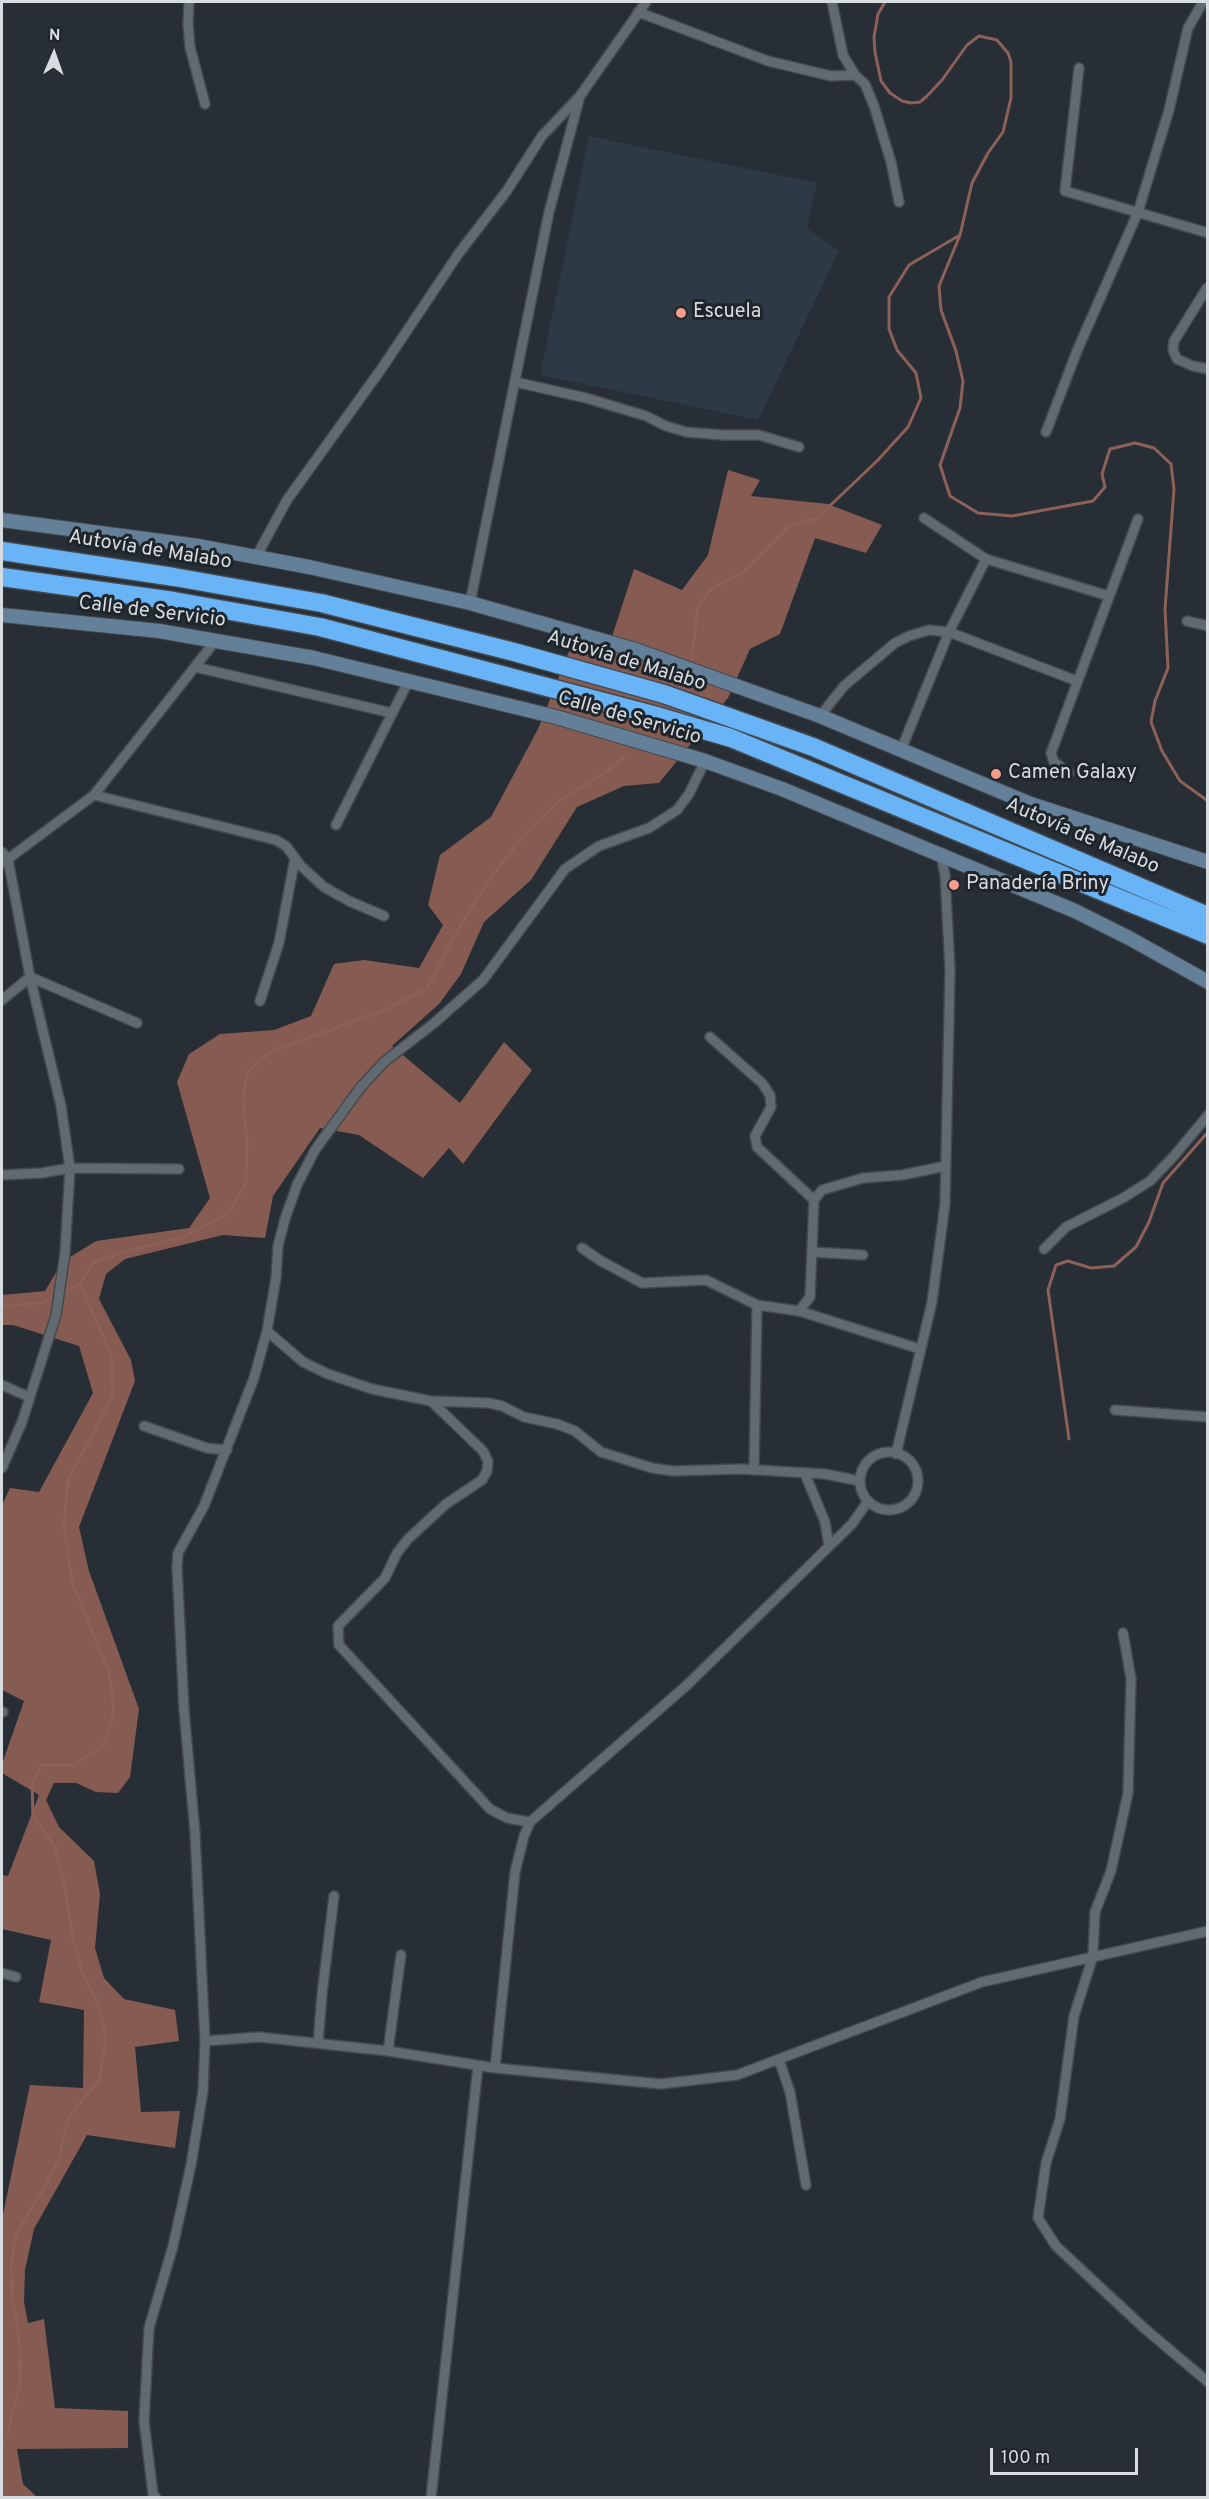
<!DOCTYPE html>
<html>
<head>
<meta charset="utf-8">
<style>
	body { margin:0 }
	#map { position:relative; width:1209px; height:2499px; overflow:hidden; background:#272e35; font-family:Overpass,sans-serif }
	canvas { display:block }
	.frame { position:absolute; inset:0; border:3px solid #d7dce0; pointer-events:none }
	.north { position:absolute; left:24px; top:24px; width:60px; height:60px; -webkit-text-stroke:4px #1e252b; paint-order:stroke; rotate:2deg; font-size:16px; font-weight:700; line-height:24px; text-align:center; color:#d7dce0 }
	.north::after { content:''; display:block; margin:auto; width:21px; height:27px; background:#d7dce0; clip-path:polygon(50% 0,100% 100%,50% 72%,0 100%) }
	.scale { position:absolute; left:990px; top:2448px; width:148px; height:27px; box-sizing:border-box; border:3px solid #d7dce0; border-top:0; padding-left:8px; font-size:18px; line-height:21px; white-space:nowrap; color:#d7dce0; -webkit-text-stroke:4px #1e252b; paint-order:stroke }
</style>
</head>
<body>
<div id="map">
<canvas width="1209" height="2499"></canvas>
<div class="frame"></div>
<div class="north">N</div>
<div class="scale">100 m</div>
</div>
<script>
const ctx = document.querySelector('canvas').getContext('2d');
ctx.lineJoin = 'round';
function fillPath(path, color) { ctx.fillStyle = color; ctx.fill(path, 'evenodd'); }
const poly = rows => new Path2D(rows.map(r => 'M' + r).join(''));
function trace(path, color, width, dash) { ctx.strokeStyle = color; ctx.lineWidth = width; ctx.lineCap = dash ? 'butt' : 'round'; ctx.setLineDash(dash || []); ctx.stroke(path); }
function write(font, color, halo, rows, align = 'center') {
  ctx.font = font + ' Overpass,sans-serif'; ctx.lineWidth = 6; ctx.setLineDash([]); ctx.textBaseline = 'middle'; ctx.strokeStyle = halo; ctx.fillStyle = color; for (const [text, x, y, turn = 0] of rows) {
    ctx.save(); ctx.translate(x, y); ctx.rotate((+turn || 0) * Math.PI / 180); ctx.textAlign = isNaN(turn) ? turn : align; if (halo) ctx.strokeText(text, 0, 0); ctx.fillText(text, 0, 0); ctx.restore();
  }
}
const built = poly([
	[589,136,817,183,807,228,839,251,758,420,540,375]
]);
const forest = poly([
	[728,470,760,480,751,496,828,504,882,525,866,553,815,538,780,634,750,649,728,698,659,783,624,786,577,807,531,880,484,922,461,974,439,1004,392,1046,460,1103,504,1042,532,1070,463,1164,449,1148,423,1178,359,1135,320,1128,273,1196,265,1238,223,1235,125,1259,106,1274,99,1299,131,1360,135,1381,79,1527,89,1571,139,1709,130,1777,118,1793,96,1792,76,1783,54,1783,46,1800,59,1827,94,1861,100,1894,95,1948,104,1978,124,1999,175,2010,179,2041,135,2047,141,2112,180,2111,175,2148,87,2135,34,2229,25,2270,24,2302,28,2323,44,2319,55,2408,128,2411,128,2448,17,2449,23,2484,38,2498,2,2497,2,2219,30,2085,83,2088,84,2010,39,2002,51,1940,2,1929,2,1875,8,1876,39,1795,2,1773,2,1764,24,1701,2,1690,2,1505,10,1488,39,1492,93,1393,79,1346,13,1325,2,1325,2,1295,45,1291,62,1262,96,1241,189,1228,210,1198,177,1082,189,1054,220,1034,274,1030,311,1016,334,964,364,960,419,968,443,925,428,905,440,855,491,817,538,729,572,644,606,655,634,569,682,590,708,555]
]);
const stream = poly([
	[885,2,878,14,874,37,875,52,881,81,890,93,902,101,911,103,920,102,927,96,942,80,967,45,979,36,997,40,1008,53,1011,62,1011,98,1003,132,988,153,972,183,960,235,939,286,941,310,956,351,963,381,960,408,940,465,950,496,978,513,1012,516,1093,501,1105,487,1102,474,1110,449,1135,443,1154,448,1171,464,1174,489,1165,609,1168,668,1155,701,1151,722,1162,751,1180,781,1208,801],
	[692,658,698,605,713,588,742,573,788,527,817,518,878,460,908,427,921,398,916,373,897,350,889,329,889,297,909,265,960,235],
	[2,1307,44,1302,80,1284],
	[1069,1439,1048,1290,1056,1265,1068,1261,1091,1268,1114,1266,1136,1247,1149,1222,1163,1183,1208,1132],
	[2,2448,7,2435,20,2384,19,2337,12,2295,11,2267,16,2233,40,2195,59,2159,67,2122,76,2107,99,2081,106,2038,99,2007,82,1972,73,1939,64,1882,55,1847,33,1815,32,1783,41,1765,73,1765,104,1746,114,1711,109,1672,72,1582,64,1525,68,1480,113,1396,111,1354,80,1284,93,1263,123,1252,184,1237,228,1214,246,1183,247,1142,243,1097,248,1071,272,1051,388,1009,427,988,462,923,490,879,524,835,559,801,603,774,625,757]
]);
const street = poly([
	[189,2,188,25,190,47,205,104],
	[832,2,843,55,855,75,865,84,874,106,891,162,899,202],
	[638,12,768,61,831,76,855,75],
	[1079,68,1065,191,1208,233],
	[1207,288,1174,341,1173,350,1177,359,1193,366,1208,369],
	[515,382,586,398,646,416,666,426,686,432,723,435,759,435,799,447],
	[1046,432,1077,351,1138,212,1169,110,1188,28,1203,2],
	[924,518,986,559,1109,596],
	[256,557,287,500,382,368,459,253,506,192,542,136,578,98],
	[470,603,549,212,580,96,646,2],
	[1187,621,1208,626],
	[195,667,392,713],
	[820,716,844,686,895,643,909,636,929,630,949,632,1077,681],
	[901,750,949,632,986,559],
	[1069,773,1054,762,1051,753,1138,519],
	[94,795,276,840,286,846,301,866,324,887,349,901,384,916],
	[336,825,409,680],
	[2,852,8,859,2,863],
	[30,977,137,1023],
	[2,1000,30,977],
	[260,1001,279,943,295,858],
	[710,1037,762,1083,770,1095,771,1107,755,1136,757,1147,814,1200],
	[2,1175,42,1173,70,1168,179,1169],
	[582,1248,601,1261,642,1283,706,1280,757,1305],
	[1044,1249,1066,1227,1123,1198,1150,1181,1174,1156,1208,1115],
	[813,1252,863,1255],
	[799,1311,810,1297,814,1200,822,1190,863,1178,902,1175,946,1166],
	[267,1331,303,1362,328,1374,372,1389,431,1401,489,1403,502,1406,524,1417,557,1424,575,1431,601,1452,652,1468,673,1471,741,1469,825,1474,860,1481],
	[2,1385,29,1397],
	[431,1401,483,1451,488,1461,487,1471,482,1480,446,1504,408,1539,397,1553,385,1578,338,1626,339,1645,490,1809,507,1818,530,1822],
	[1115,1410,1208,1417],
	[144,1426,207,1448,227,1450],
	'860 1481a29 29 0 1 1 58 0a29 29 0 1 1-58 0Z',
	[896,1454,932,1302,945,1204,950,969,945,875,941,855],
	[2,1468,22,1422,56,1315,65,1253,70,1168,61,1106,30,977,8,859,94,795,216,640],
	[754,1470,757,1305,799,1311,920,1349],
	[805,1474,825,1522,829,1546],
	[1123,1633,1131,1679,1128,1793,1111,1871,1095,1912,1093,1956,1074,2016,1060,2119,1046,2163,1038,2218,1056,2246,1144,2328,1208,2382],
	[2,1712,3,1712],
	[2,1973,16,1977],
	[205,2041,259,2037,388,2051,495,2068,661,2084,737,2075,982,1982,1208,1931],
	[318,2043,322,1994,334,1896],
	[388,2051,401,1955],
	[779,2060,790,2092,806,2185],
	[495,2068,515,1872,524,1836,530,1822,686,1686,852,1524,868,1501],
	[156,2498,153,2494,144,2421,149,2328,173,2246,191,2165,203,2091,205,2041,195,1833,184,1710,177,1567,178,1553,204,1506,254,1378,267,1331,276,1278,278,1246,285,1219,297,1185,315,1150,360,1088,384,1062,433,1024,483,980,565,869,599,846,649,828,677,810,689,794,705,761],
	[431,2498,478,2066]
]);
const secondary = poly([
	[2,520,198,546,309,567,470,603,636,650,820,716,1028,803,1208,862],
	[2,615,159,631,314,658,556,717,705,761,782,789,1075,911,1129,938,1208,982]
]);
const highway = poly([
	[2,551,174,577,321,603,514,652,664,694,813,747,1208,916],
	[2,577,174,601,320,627,653,715,731,738,1208,935]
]);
const markers = [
	[681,313,6,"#f49d8c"],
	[996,774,6,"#f49d8c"],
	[954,885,6,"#f49d8c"]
];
const poiNames = [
	["Escuela",693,313],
	["Camen Galaxy",1008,774],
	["Panadería Briny",966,885]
];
const streetNames = [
	["Autovía de Malabo",150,551,9],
	["Calle de Servicio",152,613,7],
	["Autovía de Malabo",626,662,17],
	["Calle de Servicio",629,719,16],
	["Autovía de Malabo",1082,837,23]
];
fillPath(built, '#2d3944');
fillPath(forest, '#865b52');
trace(stream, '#8d6158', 3);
trace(street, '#44494f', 12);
trace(secondary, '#44494f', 16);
trace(highway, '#44494f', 21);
trace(street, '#626a71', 9);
trace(secondary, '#648099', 14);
trace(highway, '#68b4f6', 18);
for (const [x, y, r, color] of markers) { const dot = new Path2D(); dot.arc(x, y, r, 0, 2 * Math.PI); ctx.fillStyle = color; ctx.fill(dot); trace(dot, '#1e252b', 2); }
write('20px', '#d7dce0', '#1e252b', poiNames, 'left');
write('20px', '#d7dce0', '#1e252b', streetNames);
</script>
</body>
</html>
